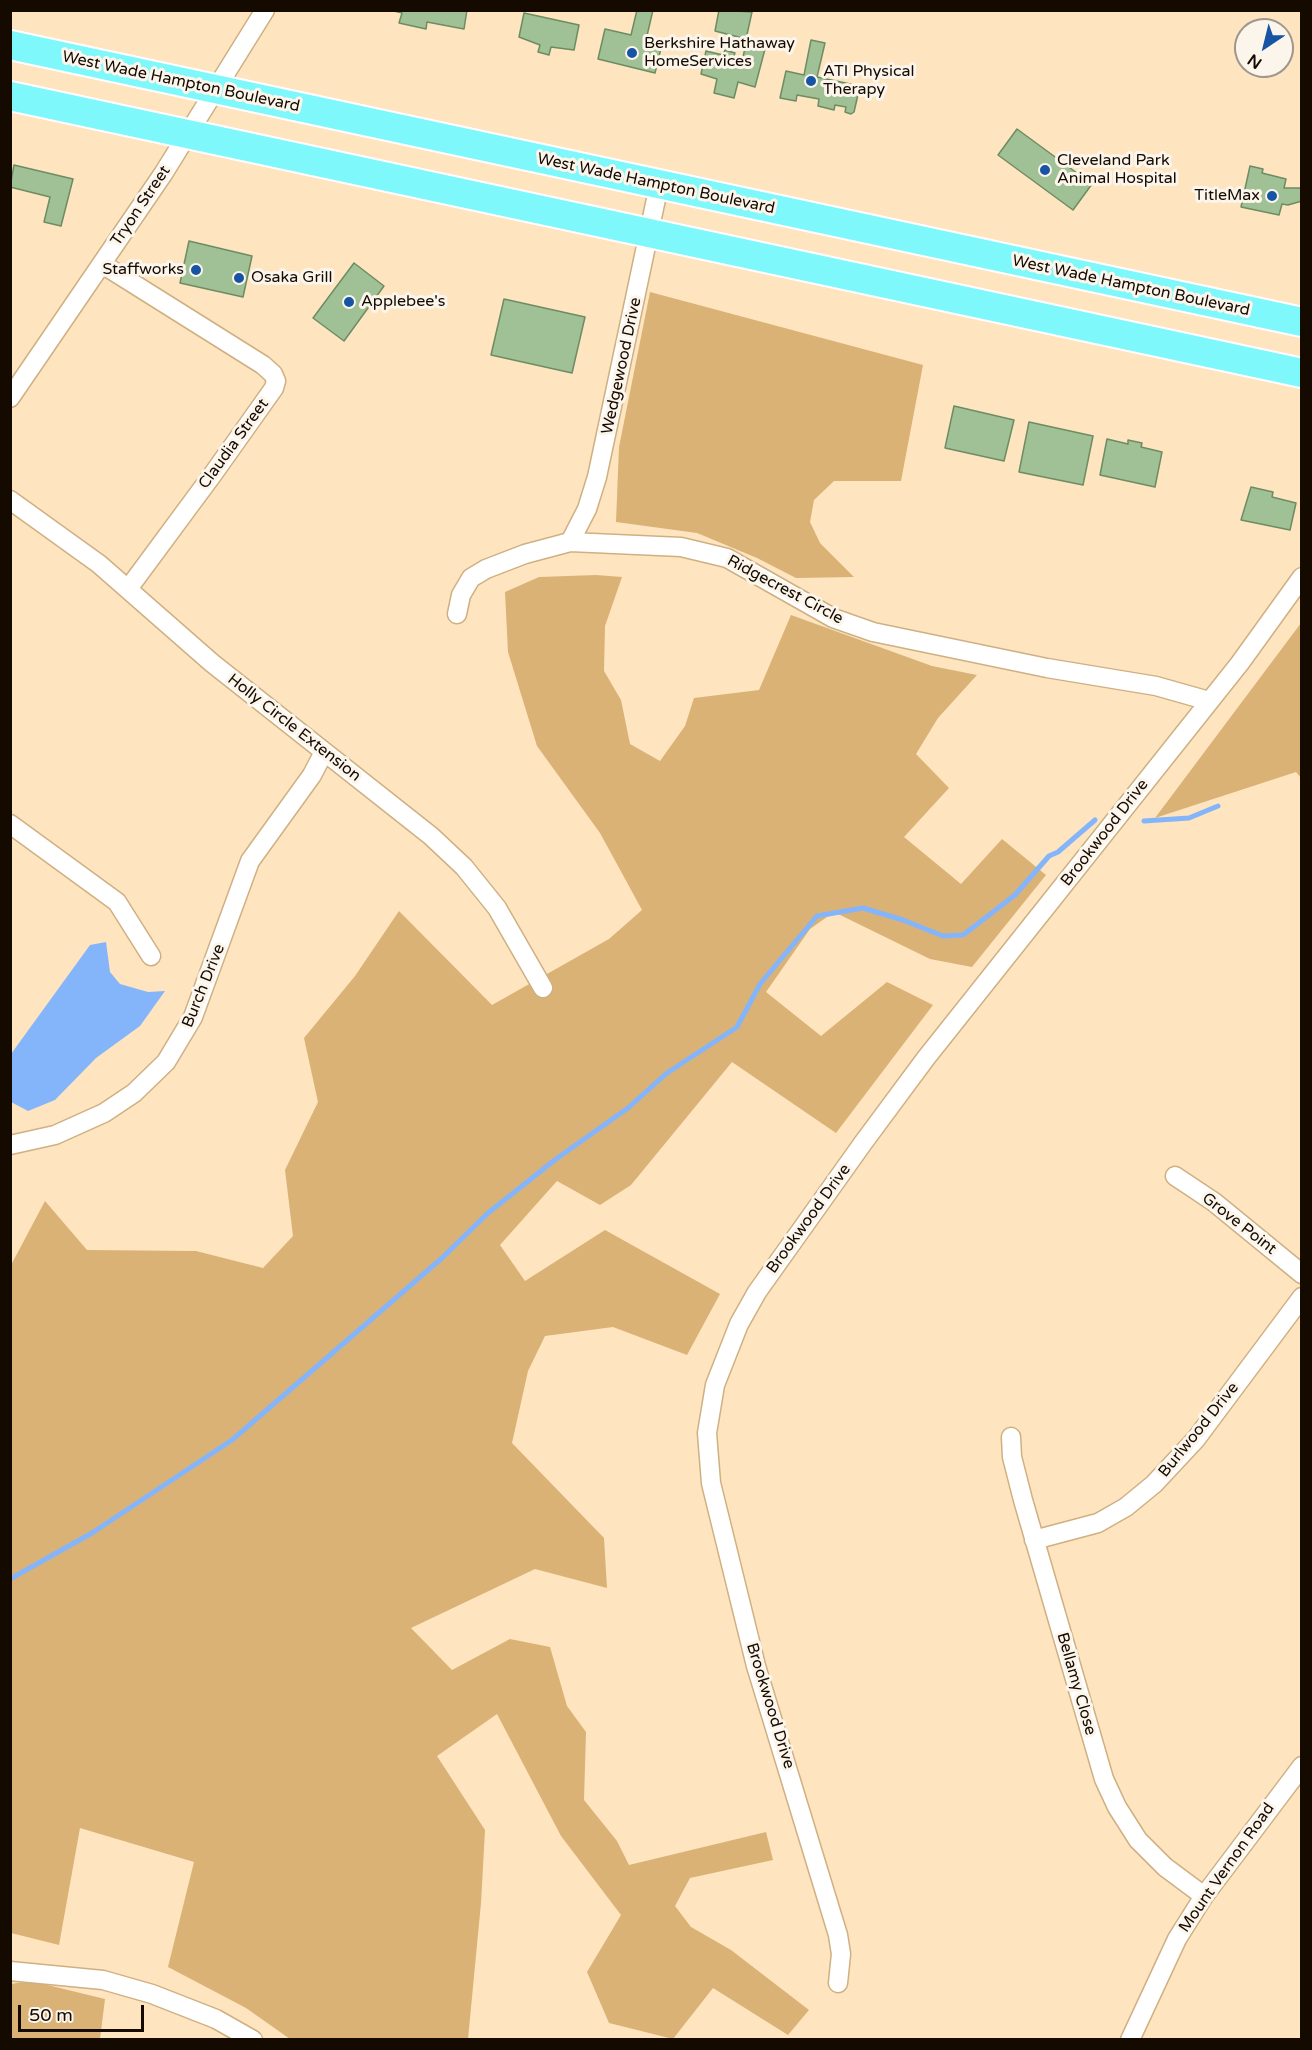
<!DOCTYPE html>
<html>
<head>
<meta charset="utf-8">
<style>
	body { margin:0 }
	#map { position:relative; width:1312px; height:2050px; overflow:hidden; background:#fee4bf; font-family:"Varela Round",sans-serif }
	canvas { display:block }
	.frame { position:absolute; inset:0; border:12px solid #150a00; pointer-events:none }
	.north { position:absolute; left:1234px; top:18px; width:60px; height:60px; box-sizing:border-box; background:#fbf5eb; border:2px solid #9f978d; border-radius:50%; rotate:215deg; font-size:16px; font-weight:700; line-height:24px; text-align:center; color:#150a00 }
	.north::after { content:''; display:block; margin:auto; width:21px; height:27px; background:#1754a5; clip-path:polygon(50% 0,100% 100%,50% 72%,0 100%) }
	.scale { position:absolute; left:18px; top:2005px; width:126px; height:27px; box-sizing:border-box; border:3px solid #150a00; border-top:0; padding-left:8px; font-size:18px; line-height:21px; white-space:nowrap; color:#150a00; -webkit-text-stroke:4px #fbf5eb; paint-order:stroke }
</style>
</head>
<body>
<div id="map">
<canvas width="1312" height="2050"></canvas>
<div class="frame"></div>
<div class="north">N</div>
<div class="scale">50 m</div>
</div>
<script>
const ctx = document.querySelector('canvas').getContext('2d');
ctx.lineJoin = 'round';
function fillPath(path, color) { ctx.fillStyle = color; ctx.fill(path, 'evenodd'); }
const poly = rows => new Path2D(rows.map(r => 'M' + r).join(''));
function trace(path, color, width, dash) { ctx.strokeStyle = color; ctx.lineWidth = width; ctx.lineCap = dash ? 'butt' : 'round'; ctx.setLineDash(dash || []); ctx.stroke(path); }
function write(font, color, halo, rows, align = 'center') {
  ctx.font = font + ' "Varela Round",sans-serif'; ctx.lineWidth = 6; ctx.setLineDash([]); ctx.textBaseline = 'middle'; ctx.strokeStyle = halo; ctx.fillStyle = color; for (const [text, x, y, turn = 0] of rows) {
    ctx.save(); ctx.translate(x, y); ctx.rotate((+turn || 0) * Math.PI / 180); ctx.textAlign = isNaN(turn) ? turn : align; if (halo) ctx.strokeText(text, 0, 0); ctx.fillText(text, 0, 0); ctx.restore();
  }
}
const green = poly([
	[650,292,923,365,901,481,834,481,814,500,810,522,820,543,854,577,796,578,757,558,697,533,616,522,619,447],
	[596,575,622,577,605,626,604,671,621,700,630,744,660,761,685,726,694,698,759,690,791,615,932,666,977,675,938,718,916,754,949,788,904,837,961,884,1002,839,1046,875,972,967,930,959,834,912,810,929,766,992,821,1036,887,982,933,1005,836,1133,732,1062,631,1185,600,1205,557,1181,500,1245,525,1281,605,1230,720,1294,687,1355,613,1327,545,1336,528,1371,512,1443,604,1538,607,1588,535,1569,411,1628,452,1670,510,1639,550,1647,567,1706,586,1732,584,1800,617,1841,629,1865,766,1832,773,1860,690,1878,675,1906,691,1927,731,1950,809,2010,788,2035,713,1988,673,2039,609,2023,587,1972,621,1915,561,1836,497,1714,437,1756,485,1830,481,1903,468,2039,290,2039,246,2008,168,1967,194,1862,80,1828,59,1945,11,1933,10,1267,45,1201,87,1250,196,1251,263,1268,293,1236,285,1170,318,1102,304,1038,355,976,399,911,492,1005,609,939,642,910,600,833,537,746,508,652,505,592,539,577],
	[1301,623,1301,778,1296,772,1155,818],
	[31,1981,105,1999,100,2039,11,2039,10,1984]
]);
const water = poly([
	[106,942,110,972,120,984,148,992,165,991,140,1026,96,1058,55,1100,28,1111,11,1102,11,1054,90,945]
]);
const stream = poly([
	[1144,821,1189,818,1218,806],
	[10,1579,92,1533,232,1440,442,1258,488,1213,556,1159,628,1108,667,1073,737,1027,760,984,817,916,863,908,903,920,943,936,963,935,1015,895,1049,856,1058,852,1095,820]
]);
const building = poly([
	[390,10,467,10,464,29,427,22,426,29,399,23,402,13,390,10],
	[637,10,653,10,646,40,662,44,655,73,598,59,605,29,631,35,637,10],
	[719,10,752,12,746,39,715,31,719,10],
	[524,13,579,25,574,50,551,47,549,55,538,52,540,45,519,37,524,13],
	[811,40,825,43,817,77,860,86,854,112,851,114,845,112,846,107,835,105,834,110,818,106,819,99,797,95,796,101,780,98,786,71,804,75,811,40],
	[746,44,765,49,755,87,738,82,734,98,714,93,717,79,701,74,706,51,723,55,725,50,735,53,733,58,742,61,746,44],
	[1017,129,1092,184,1073,210,998,155,1017,129],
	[14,165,73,179,61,226,44,222,50,197,10,187,14,165],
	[1250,166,1263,169,1262,173,1286,179,1284,188,1302,188,1302,201,1288,205,1282,204,1279,215,1241,207,1250,166],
	[189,241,252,256,243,297,180,283,189,241],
	[354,263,384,286,344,341,313,318,354,263],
	[504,299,585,317,572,373,491,355,504,299],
	[954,406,1014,420,1004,461,945,448,954,406],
	[1029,422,1093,436,1083,485,1019,472,1029,422],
	[1107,439,1128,444,1128,440,1142,443,1141,447,1162,452,1155,487,1100,475,1107,439],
	[1251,487,1273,492,1272,497,1296,503,1290,530,1241,520,1251,487]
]);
const street = poly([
	[102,264,263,365,273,374,276,381,274,388,213,474,128,589],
	[10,398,163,174,265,10],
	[10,500,99,564,212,663,431,836,464,867,497,908,543,988],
	[570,542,587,509,597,477,659,185],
	[457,614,461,595,471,578,486,569,525,554,570,542,681,547,727,558,833,618,873,632,1047,668,1156,686,1209,701],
	[10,824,117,902,151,956],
	[10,1145,55,1135,104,1113,134,1093,166,1062,193,1017,250,861,312,775,324,752],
	[1175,1176,1214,1202,1302,1274],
	[1011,1437,1012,1457,1023,1500,1104,1779,1117,1807,1138,1840,1165,1867,1204,1896],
	[1034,1540,1098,1523,1126,1507,1154,1484,1196,1439,1302,1297],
	[10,1971,103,1980,152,1994,216,2019,253,2040],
	[838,1983,841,1954,838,1935,756,1666,711,1483,707,1433,715,1385,739,1324,757,1292,863,1143,926,1058,1240,663,1302,577],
	[1130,2040,1177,1939,1204,1896,1302,1766]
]);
const primary = poly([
	[10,45,1302,322],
	[10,96,1302,373]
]);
const markers = [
	[632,53,6,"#1754a5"],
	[811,81,6,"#1754a5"],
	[1045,170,6,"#1754a5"],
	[1272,196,6,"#1754a5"],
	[196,270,6,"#1754a5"],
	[239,278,6,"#1754a5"],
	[349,302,6,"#1754a5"]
];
const poiNames = [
	["Berkshire Hathaway",644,44],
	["HomeServices",644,62],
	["ATI Physical",823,72],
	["Therapy",823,90],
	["Cleveland Park",1057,161],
	["Animal Hospital",1057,179],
	["TitleMax",1260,196,"right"],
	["Staffworks",184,270,"right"],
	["Osaka Grill",251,278],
	["Applebee's",361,302]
];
const streetNames = [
	["West Wade Hampton Boulevard",181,82,12],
	["West Wade Hampton Boulevard",656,184,12],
	["Tryon Street",141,206,-56],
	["West Wade Hampton Boulevard",1131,286,12],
	["Wedgewood Drive",622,366,-78],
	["Claudia Street",234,444,-54],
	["Ridgecrest Circle",785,590,28],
	["Holly Circle Extension",294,728,38],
	["Brookwood Drive",1105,833,-52],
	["Burch Drive",204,986,-68],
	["Brookwood Drive",809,1219,-54],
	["Grove Point",1239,1224,38],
	["Burlwood Drive",1199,1430,-51],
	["Bellamy Close",1076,1684,74],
	["Brookwood Drive",770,1706,73],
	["Mount Vernon Road",1227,1868,-55]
];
fillPath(green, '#dab276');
fillPath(water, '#84b5fb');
trace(stream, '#84b5fb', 5);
fillPath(building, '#a0c195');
trace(building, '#6d8c62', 1.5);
trace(street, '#cfb082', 21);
trace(primary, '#fff', 32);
trace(street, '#fff', 18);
trace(primary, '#7ff8fb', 28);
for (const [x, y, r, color] of markers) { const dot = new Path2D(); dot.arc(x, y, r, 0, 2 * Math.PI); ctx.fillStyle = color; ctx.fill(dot); trace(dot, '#fbf5eb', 2); }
write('16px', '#150a00', '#fbf5eb', poiNames, 'left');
write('16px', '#150a00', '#fbf5eb', streetNames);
</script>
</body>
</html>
